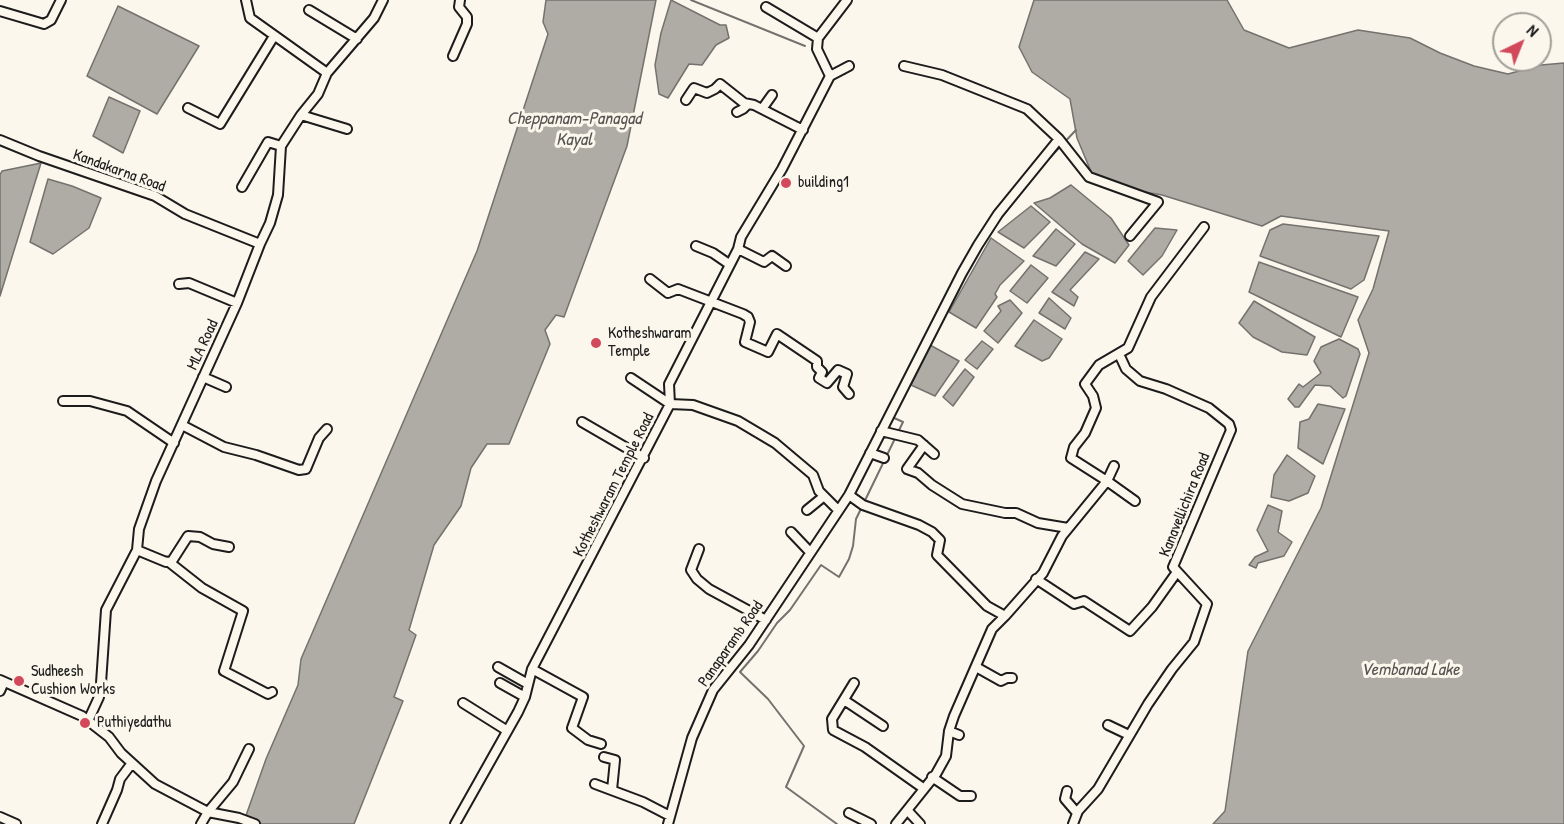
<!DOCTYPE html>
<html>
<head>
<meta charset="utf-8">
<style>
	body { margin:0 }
	#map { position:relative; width:1564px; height:824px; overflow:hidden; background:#fbf7ec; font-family:"Patrick Hand",sans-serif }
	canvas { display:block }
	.north { position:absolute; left:1492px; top:12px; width:60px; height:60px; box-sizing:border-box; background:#fbf7ec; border:2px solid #a29f99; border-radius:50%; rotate:43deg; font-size:16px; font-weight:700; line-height:24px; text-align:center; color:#1c1c1c }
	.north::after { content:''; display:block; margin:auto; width:21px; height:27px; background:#d1495b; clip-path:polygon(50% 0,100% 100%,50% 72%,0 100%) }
</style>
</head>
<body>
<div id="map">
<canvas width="1564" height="824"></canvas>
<div class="north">N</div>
</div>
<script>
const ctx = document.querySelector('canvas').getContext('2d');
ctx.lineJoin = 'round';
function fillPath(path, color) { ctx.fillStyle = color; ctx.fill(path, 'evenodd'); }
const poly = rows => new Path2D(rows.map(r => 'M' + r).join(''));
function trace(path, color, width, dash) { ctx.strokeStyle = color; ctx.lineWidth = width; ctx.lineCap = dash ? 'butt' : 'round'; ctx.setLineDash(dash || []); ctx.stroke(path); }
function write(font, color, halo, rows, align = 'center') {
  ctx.font = font + ' "Patrick Hand",sans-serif'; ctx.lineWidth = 6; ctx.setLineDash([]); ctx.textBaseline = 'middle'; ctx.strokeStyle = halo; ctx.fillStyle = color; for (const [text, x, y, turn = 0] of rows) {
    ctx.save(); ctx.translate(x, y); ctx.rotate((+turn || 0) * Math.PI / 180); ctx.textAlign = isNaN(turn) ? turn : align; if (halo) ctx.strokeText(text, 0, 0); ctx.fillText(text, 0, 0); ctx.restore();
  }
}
const water = poly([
	[546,0,656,0,627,146,564,317,556,315,545,330,550,344,509,444,487,444,471,468,461,506,434,545,409,630,416,635,394,697,403,701,354,824,243,824,266,759,298,685,301,659,477,251,548,34,543,22,546,0],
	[671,0,720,25,726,25,729,38,716,45,702,65,689,64,668,98,659,94,655,65,661,33,671,0],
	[1034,0,1227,0,1244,30,1289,48,1358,30,1410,38,1440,53,1474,66,1508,74,1541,65,1564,63,1564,824,1213,824,1225,811,1248,651,1321,508,1369,353,1358,320,1373,289,1389,231,1281,216,1262,226,1162,195,1128,189,1092,174,1077,138,1070,99,1032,72,1019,47,1034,0],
	[118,6,199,46,157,114,87,76,118,6],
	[109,97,140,111,123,153,93,136,109,97],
	[41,163,0,296,0,175,2,171,41,163],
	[48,179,72,186,101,198,89,228,53,254,30,242,48,179],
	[1071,185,1111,218,1129,245,1115,263,1082,244,1034,203,1050,198,1071,185],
	[1031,206,1050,222,1024,248,998,232,1031,206],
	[1283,224,1379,236,1364,280,1351,289,1260,256,1270,230,1283,224],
	[1155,228,1177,230,1162,256,1143,275,1128,261,1155,228],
	[1056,229,1075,244,1056,266,1033,256,1056,229],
	[991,238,1024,261,1000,285,995,294,997,297,976,328,949,312,991,238],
	[1085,252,1099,259,1070,290,1078,297,1074,306,1052,292,1085,252],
	[1259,262,1358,297,1341,337,1249,292,1259,262],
	[1031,265,1048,278,1027,303,1010,291,1031,265],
	[1049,298,1071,318,1065,329,1039,313,1049,298],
	[1010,300,1022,313,998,343,984,331,1001,311,998,306,1010,300],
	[1254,301,1315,337,1307,355,1282,352,1253,337,1239,323,1254,301],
	[1034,320,1062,339,1049,358,1042,361,1015,346,1034,320],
	[1339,339,1358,349,1360,354,1346,396,1343,398,1330,386,1315,385,1299,407,1295,407,1288,399,1299,384,1303,387,1321,373,1314,361,1321,347,1339,339],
	[982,341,993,349,977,369,965,360,982,341],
	[930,345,959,361,935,396,911,385,930,345],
	[965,369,974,377,953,406,943,397,965,369],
	[1318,404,1345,409,1323,464,1298,448,1300,422,1309,419,1318,404],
	[1287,455,1315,476,1308,493,1289,501,1271,497,1274,475,1287,455],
	[1268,505,1282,511,1278,532,1292,542,1284,556,1258,563,1256,568,1249,565,1255,557,1268,551,1257,530,1268,505]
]);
const stream = poly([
	[691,0,805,46],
	[1043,165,1076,130],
	[991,231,1034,176],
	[957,291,976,256],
	[837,824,786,787,804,746,768,699,740,672,758,651,777,623,790,610,821,565,839,577,849,559,853,546,856,519,903,422,892,417]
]);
const minor = poly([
	[246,0,250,18,327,73],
	[766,7,818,38],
	[309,10,357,39],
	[0,11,44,24,51,20,61,0],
	[453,56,467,24,467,17,459,7,460,0],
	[904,66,942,75,1027,109,1059,139],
	[830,76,849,66],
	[686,100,694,88,707,93,715,89,720,84,744,103,754,105,803,130],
	[188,108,220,124,274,36],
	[762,109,772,95],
	[737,112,743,109,748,104],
	[301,115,347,129],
	[0,140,39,156,155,196,185,214,260,244],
	[242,187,268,142,281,146],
	[696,246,713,253,729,264],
	[738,249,764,262,772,256,786,266],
	[650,279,668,293,678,289,743,314,748,317,750,322,745,342,768,352,777,334,817,361,817,367,822,372,819,378,827,383,838,370,847,374,843,387,849,394],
	[179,284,189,283,237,303],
	[203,377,226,387],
	[631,378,670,404,693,405,738,421,775,443,813,475,819,491,838,510],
	[63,401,90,401,127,411,174,443],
	[582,422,644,458],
	[182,425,224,447,256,455,299,470,306,469,319,438,327,429],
	[881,431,918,440,934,454],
	[924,445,907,469,918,473,932,485,962,504,1005,513,1016,513,1038,523,1068,528],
	[870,453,884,458],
	[1114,466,1107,481,1135,501],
	[849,495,863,505,919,525,932,532,940,540,937,555,987,606,1005,616,1043,573,1062,536,1107,481,1071,458,1074,447,1085,433,1096,408,1093,396,1085,384,1099,365,1128,348,1151,297,1204,227],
	[807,510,823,497],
	[791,532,810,552],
	[699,549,691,570,697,579,709,589,766,620],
	[137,550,166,562,172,561,188,536,200,537,213,544,229,547],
	[169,562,202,588,243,611,224,671,268,694,272,692],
	[1036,579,1074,604,1084,601,1130,631,1152,607,1177,572],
	[498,667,528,684],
	[976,667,1001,681,1007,678,1012,678],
	[532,669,583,697,572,728,588,740,601,744],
	[0,680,82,716,109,737,121,753,155,784,208,812,239,818,255,824],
	[500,683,525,697],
	[854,683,832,719,833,730,865,747,923,788],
	[0,691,4,682],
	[844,700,883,726],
	[463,703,506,730],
	[88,721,99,697,101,683,106,610,137,550,139,529,156,481,237,303,260,244,270,223,278,195,281,146,301,115,318,94,327,73,374,18,383,0],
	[1108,725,1129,735],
	[949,731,959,735],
	[604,757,615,760,612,790],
	[932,777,960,796,971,796],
	[595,784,643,802,670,816],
	[1067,791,1065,799,1077,813],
	[908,811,920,824],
	[849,813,871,824],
	[0,817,16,824],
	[102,824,117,790,120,779,132,763],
	[201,824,208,812,233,782,249,749],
	[455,824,518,712,525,697,532,669,670,404,669,384,738,249,741,237,782,169,830,76,817,49,818,38,847,0],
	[668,824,692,738,713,690,749,645,849,495,962,273,978,245,998,214,1059,139,1089,177,1158,202,1130,236],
	[896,824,936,774,946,756,949,731,954,716,992,629,1005,616],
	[1073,824,1078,811,1098,789,1148,704,1172,669,1194,642,1207,604,1173,567,1231,430,1229,424,1209,408,1166,389,1140,381,1126,369,1119,354]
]);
const markers = [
	[786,183,6,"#d1495b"],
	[596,343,6,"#d1495b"],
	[19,681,6,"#d1495b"],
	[85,723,6,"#d1495b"]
];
const streetNames = [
	["Kandakarna Road",119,171,20],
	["MLA Road",203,345,-65],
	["Kotheshwaram Temple Road",614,485,-63],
	["Kanavellichira Road",1185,505,-68],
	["Panaparamb Road",731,644,-55]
];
const poiNames = [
	["building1",798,183],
	["Kotheshwaram",608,334],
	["Temple",608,352],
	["Sudheesh",31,672],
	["Cushion Works",31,690],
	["Puthiyedathu",97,723]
];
const waterNames = [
	["Cheppanam-Panagad",574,119],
	["Kayal",574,140],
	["Vembanad Lake",1410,670]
];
fillPath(water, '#afaca5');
trace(water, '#74726e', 1.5);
trace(stream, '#74726e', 2);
trace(minor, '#1c1c1c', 12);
trace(minor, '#fbf7ec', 8);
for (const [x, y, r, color] of markers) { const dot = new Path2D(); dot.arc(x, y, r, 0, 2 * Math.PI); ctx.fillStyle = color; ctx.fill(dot); trace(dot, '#fbf7ec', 2); }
write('16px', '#1c1c1c', '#fbf7ec', streetNames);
write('16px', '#1c1c1c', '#fbf7ec', poiNames, 'left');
write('italic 18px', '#575653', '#fbf7ec', waterNames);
</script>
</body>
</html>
